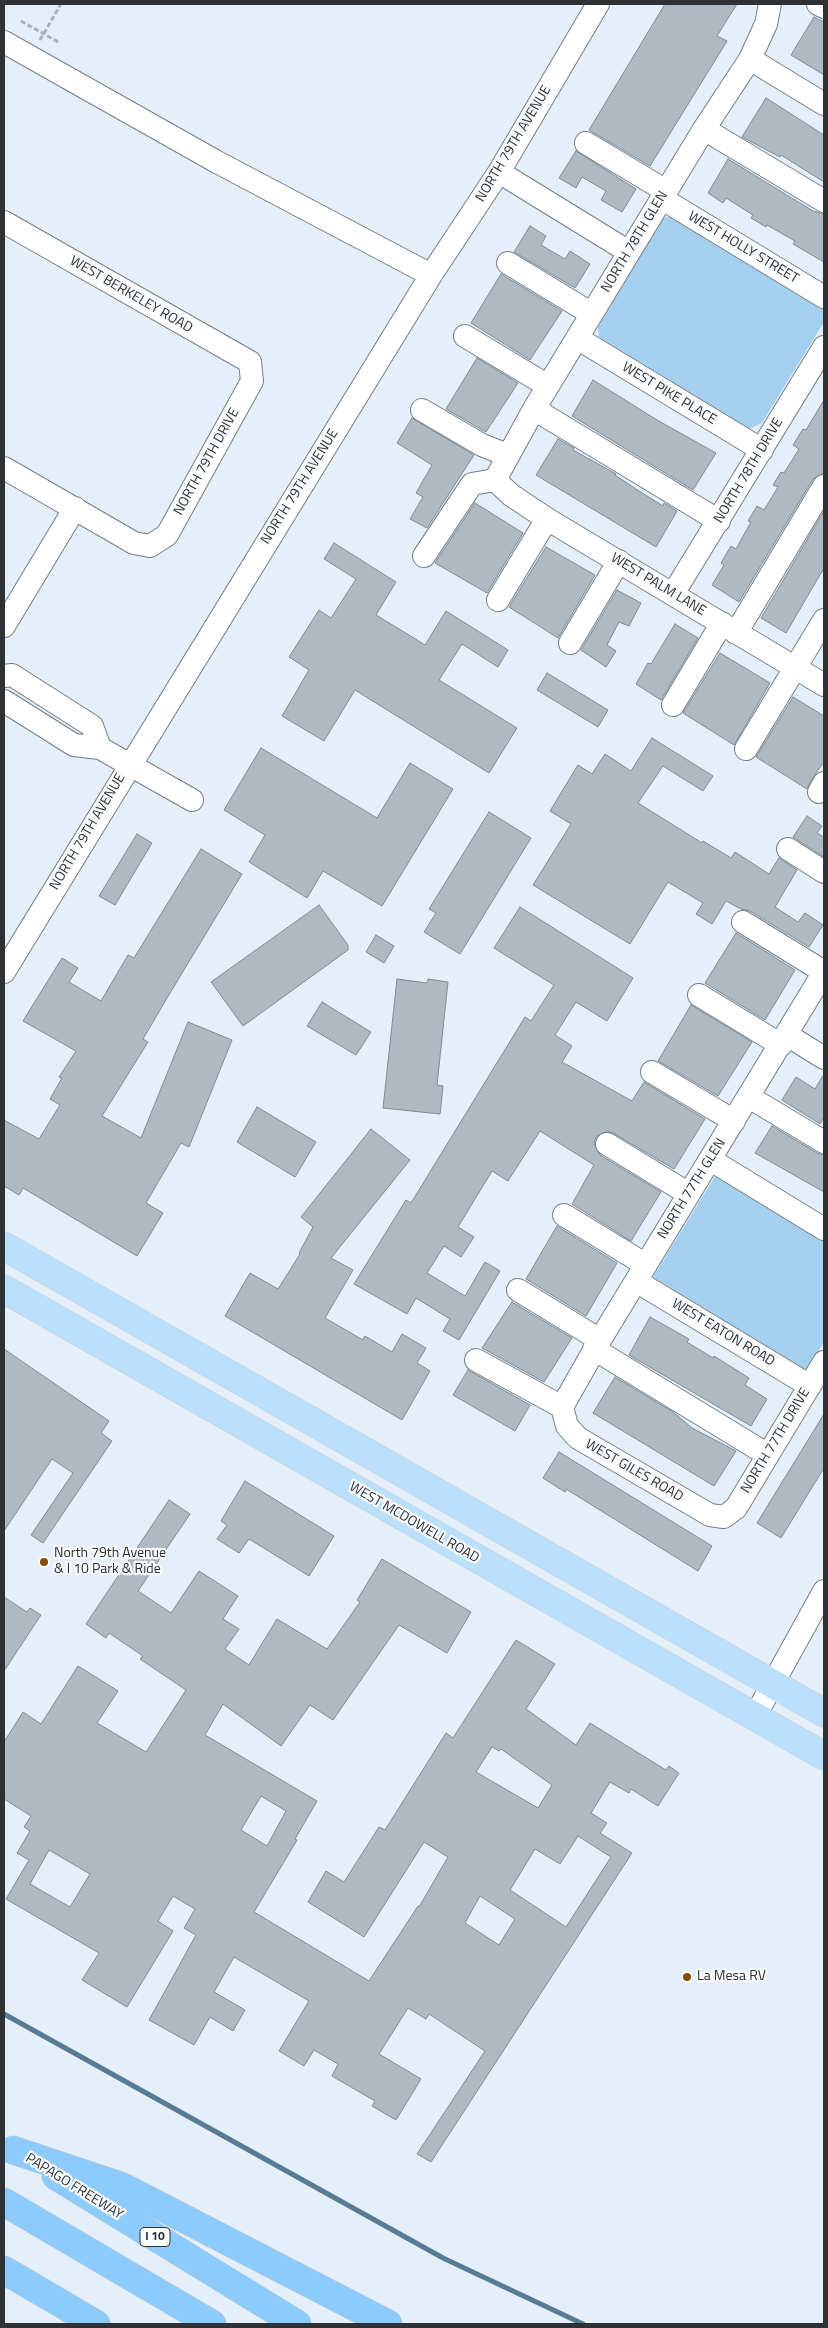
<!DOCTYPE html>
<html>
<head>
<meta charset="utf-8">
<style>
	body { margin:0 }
	#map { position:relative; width:828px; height:2328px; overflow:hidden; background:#e4eff9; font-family:"Titillium Web",sans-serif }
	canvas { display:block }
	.frame { position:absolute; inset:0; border:5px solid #2e3235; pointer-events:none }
</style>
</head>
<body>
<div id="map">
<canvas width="828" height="2328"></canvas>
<div class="frame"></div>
</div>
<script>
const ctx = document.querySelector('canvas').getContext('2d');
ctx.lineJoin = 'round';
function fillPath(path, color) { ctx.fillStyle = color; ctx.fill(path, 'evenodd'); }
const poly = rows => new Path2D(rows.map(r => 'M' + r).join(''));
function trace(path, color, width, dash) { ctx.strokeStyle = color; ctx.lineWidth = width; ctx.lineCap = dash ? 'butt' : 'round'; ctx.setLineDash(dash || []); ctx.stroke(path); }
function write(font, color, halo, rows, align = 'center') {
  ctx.font = font + ' "Titillium Web",sans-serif'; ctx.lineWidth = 4.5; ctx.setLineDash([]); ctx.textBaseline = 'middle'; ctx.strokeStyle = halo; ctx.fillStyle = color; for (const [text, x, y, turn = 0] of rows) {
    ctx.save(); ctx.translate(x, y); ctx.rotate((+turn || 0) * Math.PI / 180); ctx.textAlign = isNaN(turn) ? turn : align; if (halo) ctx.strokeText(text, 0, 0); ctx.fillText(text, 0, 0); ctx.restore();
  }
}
const green = poly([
	[674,216,824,308,824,322,762,423,749,429,599,337,598,327,662,218],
	[717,1173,824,1239,824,1342,807,1371,653,1277]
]);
const stream = poly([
	[4,2014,443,2258,583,2324]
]);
const building = poly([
	[665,4,737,4,717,36,727,41,650,166,589,130,665,4],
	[814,17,824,22,824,75,791,55,814,17],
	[766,98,824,135,824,182,781,155,780,157,742,137,766,98],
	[576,151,636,189,622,212,601,200,606,191,582,177,576,188,559,178,576,151],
	[728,159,813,211,824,214,824,262,793,244,795,241,767,225,766,227,751,218,753,215,726,198,723,203,708,193,728,159],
	[530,226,546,236,541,245,565,259,570,251,590,264,575,288,514,252,530,226],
	[501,274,562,311,530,360,471,323,501,274],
	[477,358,518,383,486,432,446,409,477,358],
	[593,380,657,420,716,453,693,490,572,416,593,380],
	[824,400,824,473,813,479,739,602,712,585,724,565,721,563,731,546,736,549,751,522,748,521,757,506,764,510,778,487,773,485,781,472,784,473,799,449,793,445,803,429,806,430,824,400],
	[412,418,474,455,427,528,410,519,423,497,416,493,432,465,397,443,412,418],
	[558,439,574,448,573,450,616,474,615,475,636,489,663,506,664,503,677,511,656,547,536,475,558,439],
	[475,503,523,533,487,593,435,563,475,503],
	[824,511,824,568,786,633,761,618,824,511],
	[334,543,396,582,376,615,404,632,425,645,446,611,508,650,498,667,462,644,439,680,517,728,489,773,355,690,324,741,282,716,309,670,289,657,319,610,331,618,356,579,324,559,334,543],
	[546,547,595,575,558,638,509,607,546,547],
	[617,590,641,603,629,626,619,622,607,645,616,651,606,667,581,650,617,590],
	[675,624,698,638,661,700,636,684,648,663,651,664,675,624],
	[720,653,770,683,734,745,683,713,720,653],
	[547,673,608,710,598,727,537,690,547,673],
	[793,697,824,716,824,762,813,777,807,789,756,757,793,697],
	[652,738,713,776,703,791,663,766,638,803,702,843,703,841,731,858,735,852,769,874,779,858,797,870,775,907,798,922,805,913,823,925,809,947,750,911,741,909,726,901,712,924,696,914,703,903,668,882,630,944,533,885,571,824,550,811,578,765,592,774,605,754,631,771,652,738],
	[261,748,377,818,410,763,453,789,382,906,323,871,307,898,249,862,265,835,224,810,261,748],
	[489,812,531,838,460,954,424,932,436,913,429,909,489,812],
	[807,816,822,826,817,833,824,837,824,857,793,837,807,816],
	[137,834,152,843,115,905,99,896,137,834],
	[201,849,242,874,170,993,143,1039,148,1042,102,1116,141,1138,188,1022,232,1040,189,1147,181,1143,146,1203,163,1213,137,1256,23,1188,19,1195,4,1186,4,1120,39,1139,60,1105,50,1099,62,1078,59,1077,76,1051,23,1021,62,958,78,968,69,982,101,1001,128,955,134,958,201,849],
	[319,905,348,945,348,950,243,1026,211,982,319,905],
	[520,907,633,978,607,1021,576,1002,555,1035,572,1046,562,1062,632,1101,644,1082,705,1119,674,1169,613,1133,607,1131,596,1137,594,1144,600,1155,661,1192,631,1241,572,1204,594,1165,540,1131,508,1181,492,1171,458,1227,474,1237,461,1257,444,1246,427,1273,465,1296,485,1262,500,1271,459,1340,443,1331,450,1319,416,1298,407,1314,354,1284,406,1200,411,1203,525,1017,531,1021,554,985,494,948,520,907],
	[736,933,795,970,765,1020,705,983,736,933],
	[376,935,394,946,384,963,366,952,376,935],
	[397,979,427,983,428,979,448,982,437,1085,443,1086,440,1114,383,1108,397,979],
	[322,1002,371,1032,356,1055,307,1026,322,1002],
	[691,1005,752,1042,718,1096,658,1061,691,1005],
	[824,1074,824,1117,820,1124,782,1100,796,1077,815,1089,824,1074],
	[257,1107,316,1142,295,1177,237,1142,257,1107],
	[772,1126,817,1153,824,1155,824,1192,755,1153,772,1126],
	[371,1129,410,1160,331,1258,353,1270,325,1318,363,1340,365,1336,392,1352,402,1334,426,1348,417,1363,430,1371,402,1420,225,1316,250,1273,278,1289,300,1254,299,1253,313,1227,301,1217,371,1129],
	[557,1226,617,1263,586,1316,526,1279,557,1226],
	[512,1302,572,1338,544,1382,482,1348,512,1302],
	[650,1317,689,1339,687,1342,713,1358,714,1356,749,1378,745,1385,767,1399,751,1426,629,1355,650,1317],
	[4,1349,109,1421,101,1433,112,1441,43,1543,31,1535,73,1473,52,1459,4,1531,4,1349],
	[468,1370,530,1405,515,1431,453,1395,468,1370],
	[615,1377,673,1412,692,1428,736,1451,714,1486,593,1413,615,1377],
	[824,1414,824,1468,781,1538,757,1523,824,1414],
	[559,1452,712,1546,698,1571,566,1489,565,1492,543,1478,559,1452],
	[245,1481,334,1536,309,1576,249,1539,239,1553,217,1539,227,1525,221,1521,245,1481],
	[169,1500,190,1514,138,1591,171,1613,199,1571,238,1596,223,1619,239,1629,225,1649,249,1665,277,1619,327,1649,360,1602,357,1600,382,1559,471,1612,447,1653,399,1625,333,1720,310,1705,281,1746,223,1704,205,1735,317,1801,295,1839,297,1840,254,1912,369,1981,418,1906,419,1907,448,1857,424,1842,364,1937,308,1902,326,1871,344,1882,379,1827,385,1830,446,1733,453,1738,516,1640,555,1664,526,1709,576,1745,590,1723,666,1770,669,1766,679,1773,658,1806,631,1789,629,1793,610,1782,591,1813,607,1823,600,1833,632,1853,431,2162,417,2154,485,2051,429,2014,426,2019,408,2008,379,2054,421,2079,396,2120,372,2106,375,2101,332,2076,338,2064,314,2050,304,2066,279,2051,309,2001,234,1957,214,1992,245,2010,233,2031,210,2017,194,2045,149,2020,196,1935,184,1928,195,1909,173,1896,158,1921,173,1931,127,2007,82,1980,99,1953,6,1899,29,1860,17,1853,30,1831,24,1827,31,1816,4,1799,4,1742,23,1712,41,1724,78,1666,118,1691,97,1723,146,1752,186,1690,140,1659,143,1656,109,1633,106,1638,86,1624,169,1500],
	[492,1747,499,1751,501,1749,552,1785,538,1808,476,1772,492,1747],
	[261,1796,286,1811,267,1846,241,1830,261,1796],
	[578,1836,611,1857,566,1927,510,1890,535,1849,560,1864,578,1836],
	[49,1850,90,1874,70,1907,30,1884,49,1850],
	[480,1896,515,1919,499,1945,465,1923,480,1896],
	[4,1597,27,1612,30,1608,41,1615,4,1671,4,1597]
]);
const path = poly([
	[21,21,60,43],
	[40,40,61,4]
]);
const minor = poly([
	[818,4,824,7],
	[4,42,217,162,431,275],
	[750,59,824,104],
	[704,129,824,201],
	[586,143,666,191],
	[499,172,629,252],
	[661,198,824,297],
	[4,222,250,362,252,381,167,535,150,546,134,543,4,468],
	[508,263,592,314],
	[465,336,548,386],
	[577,338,762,450],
	[534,409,719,521],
	[422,410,482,445,507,455],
	[495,480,534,409,704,129,750,59,766,24,770,4],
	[495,480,511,495,547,519,824,685],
	[424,556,472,484,495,480],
	[673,594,824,347],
	[498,600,547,519],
	[4,626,75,508],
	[736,633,824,486],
	[570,643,619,561],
	[4,676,12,675,92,726,100,748],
	[4,701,74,745,100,748,192,800],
	[673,705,722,623],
	[746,749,824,620],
	[819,792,824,783],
	[788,849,824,872],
	[743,922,824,972],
	[4,972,431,275,499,172,598,4],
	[699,995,781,1045],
	[787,1035,824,1058],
	[652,1072,734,1121],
	[749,1097,824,1142],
	[607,1144,689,1194],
	[711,1160,824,1229],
	[564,1215,646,1265],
	[636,1281,810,1386],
	[518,1290,600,1340],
	[594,1349,768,1455],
	[476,1360,562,1407],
	[562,1407,600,1340,824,972],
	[562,1407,567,1426,578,1438,710,1515,724,1517,736,1508,824,1362],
	[755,1716,824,1591]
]);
const major = poly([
	[4,1246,824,1713],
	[4,1289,824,1756]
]);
const highway = poly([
	[13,2150,121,2186,388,2324],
	[56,2176,297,2324],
	[4,2202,212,2324],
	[4,2270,96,2324]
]);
const markers = [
	[44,1562,5,"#864c03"],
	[687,1977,5,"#864c03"]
];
const shields = [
	[155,2237,30]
];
const shieldNames = [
	["I 10",155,2237]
];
const streetNames = [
	["NORTH 79TH AVENUE",514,144,-59],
	["NORTH 78TH GLEN",635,242,-59],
	["WEST HOLLY STREET",743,248,31],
	["WEST BERKELEY ROAD",131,295,30],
	["WEST PIKE PLACE",669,394,31],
	["NORTH 79TH DRIVE",207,462,-61],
	["NORTH 78TH DRIVE",749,471,-59],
	["NORTH 79TH AVENUE",300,487,-58],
	["WEST PALM LANE",658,585,31],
	["NORTH 79TH AVENUE",88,832,-59],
	["NORTH 77TH GLEN",692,1189,-58],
	["WEST EATON ROAD",723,1333,31],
	["NORTH 77TH DRIVE",776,1441,-59],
	["WEST GILES ROAD",634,1471,30],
	["WEST MCDOWELL ROAD",414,1523,30],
	["PAPAGO FREEWAY",74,2187,32]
];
const poiNames = [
	["North 79th Avenue",54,1554],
	["& I 10 Park & Ride",54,1570],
	["La Mesa RV",697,1977]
];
fillPath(green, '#a5cfef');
trace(stream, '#577b95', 5);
fillPath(building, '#aeb9c2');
trace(building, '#808a93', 1);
trace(minor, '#747e86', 24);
trace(major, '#cdcecf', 29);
trace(highway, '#cdcecf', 29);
trace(path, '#aab3bb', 3, [5, 2.5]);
trace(minor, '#fff', 22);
trace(major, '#bae0fd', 28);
trace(highway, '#8ccbfb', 28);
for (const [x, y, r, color] of markers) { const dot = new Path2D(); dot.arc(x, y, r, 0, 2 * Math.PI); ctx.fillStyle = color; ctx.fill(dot); trace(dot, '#f9fbfd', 2); }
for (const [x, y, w] of shields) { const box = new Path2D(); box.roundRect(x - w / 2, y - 9.5, w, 19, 4); ctx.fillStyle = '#f9fbfd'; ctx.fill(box); trace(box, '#2e3235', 1); }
write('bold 12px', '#2e3235', null, shieldNames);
write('14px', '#2e3235', '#f9fbfd', streetNames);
write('14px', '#2e3235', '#f9fbfd', poiNames, 'left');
</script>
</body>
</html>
